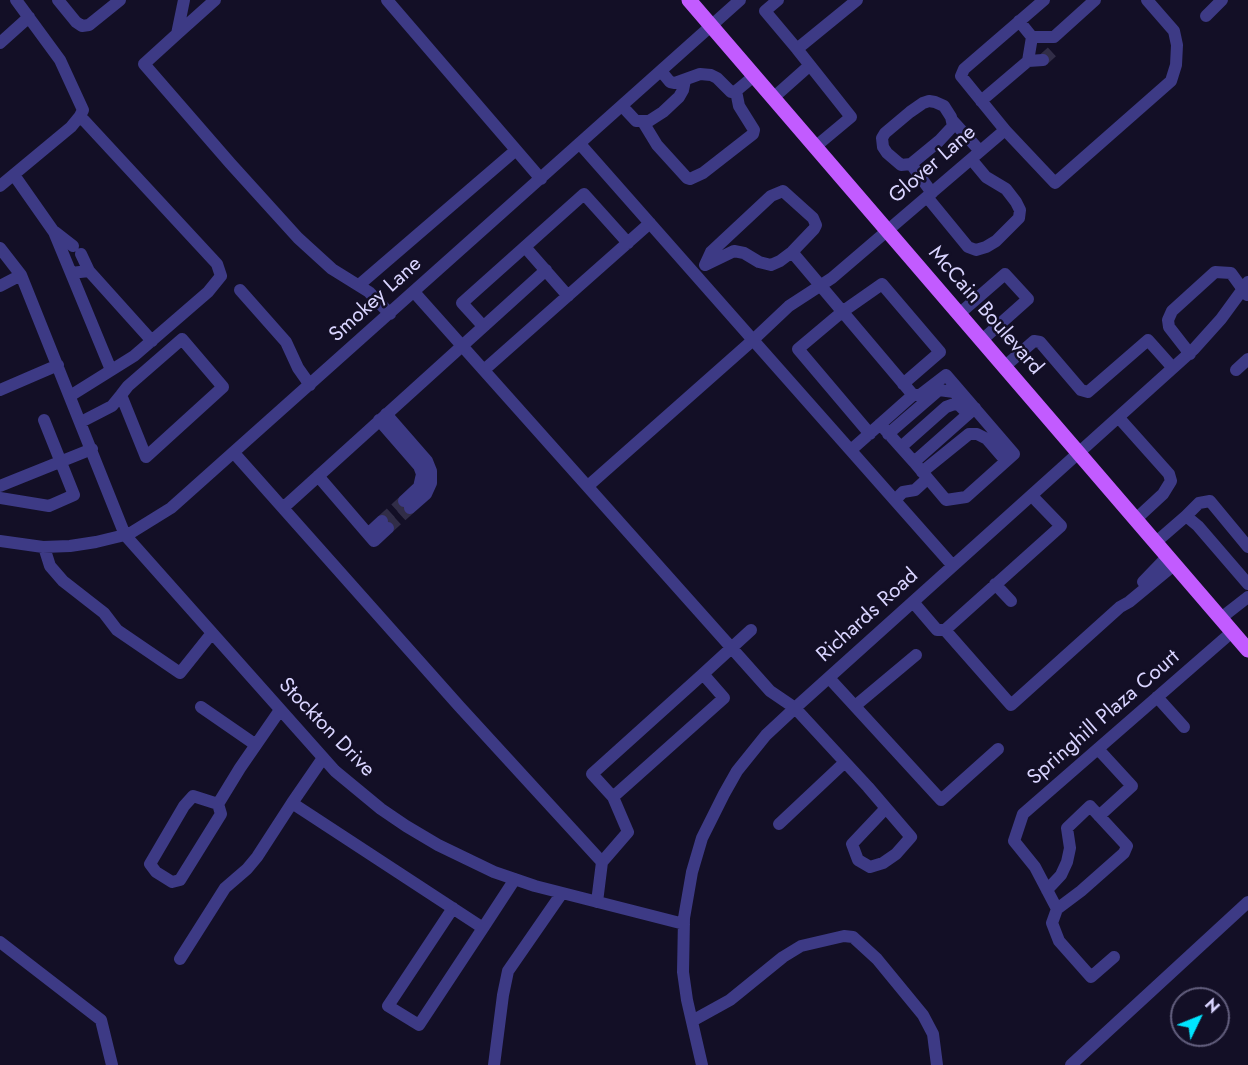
<!DOCTYPE html>
<html>
<head>
<meta charset="utf-8">
<style>
	body { margin:0 }
	#map { position:relative; width:1248px; height:1065px; overflow:hidden; background:#130f26; font-family:Jost,sans-serif }
	canvas { display:block }
	.north { position:absolute; left:1170px; top:987px; width:60px; height:60px; box-sizing:border-box; background:#130f26; border:2px solid #625e7d; border-radius:50%; rotate:47deg; font-size:16px; font-weight:700; line-height:24px; text-align:center; color:#d9d4ff }
	.north::after { content:''; display:block; margin:auto; width:21px; height:27px; background:#00e5ff; clip-path:polygon(50% 0,100% 100%,50% 72%,0 100%) }
</style>
</head>
<body>
<div id="map">
<canvas width="1248" height="1065"></canvas>
<div class="north">N</div>
</div>
<script>
const ctx = document.querySelector('canvas').getContext('2d');
ctx.lineJoin = 'round';
const poly = rows => new Path2D(rows.map(r => 'M' + r).join(''));
function trace(path, color, width, dash) { ctx.strokeStyle = color; ctx.lineWidth = width; ctx.lineCap = dash ? 'butt' : 'round'; ctx.setLineDash(dash || []); ctx.stroke(path); }
function write(font, color, halo, rows, align = 'center') {
  ctx.font = font + ' Jost,sans-serif'; ctx.lineWidth = 5; ctx.setLineDash([]); ctx.textBaseline = 'middle'; ctx.strokeStyle = halo; ctx.fillStyle = color; for (const [text, x, y, turn = 0] of rows) {
    ctx.save(); ctx.translate(x, y); ctx.rotate((+turn || 0) * Math.PI / 180); ctx.textAlign = isNaN(turn) ? turn : align; if (halo) ctx.strokeText(text, 0, 0); ctx.fillText(text, 0, 0); ctx.restore();
  }
}
const minorTunnel = poly([
	[1043,60,1054,50],
	[382,521,404,501],
	[388,528,410,508]
]);
const minor = poly([
	[58,0,76,22,82,26,89,25,120,0],
	[184,0,177,34,144,64,230,163,298,238,332,269,369,292,390,314],
	[387,0,541,179],
	[778,0,765,11,797,49],
	[1044,0,964,69,961,76,1005,130,1055,183,1171,81,1176,65,1177,45,1174,31,1147,0],
	[1206,16,1222,0],
	[1019,21,1032,37,1054,37,1095,0],
	[177,34,215,0],
	[0,43,29,17],
	[1028,61,1043,60],
	[661,71,670,82,675,83,700,74,711,75,717,78,731,92,736,91,754,76],
	[773,98,809,66],
	[929,101,935,102,944,106,951,117,953,126,939,141,911,164,901,165,887,153,883,147,882,138,885,133,910,112,923,103,929,101],
	[981,101,1028,61,1032,37],
	[622,106,636,121,649,121,663,112,679,97,683,90,685,80],
	[952,120,980,151],
	[643,122,657,145,687,178,690,179,703,173,753,134,754,130,739,106,736,91],
	[580,144,753,340,588,486],
	[815,147,851,117,797,49,857,0],
	[911,164,932,193],
	[14,175,54,232,111,370],
	[0,186,71,127,80,116,83,110,60,60,16,0],
	[783,191,813,218,816,225,814,229,792,252,780,261,771,265,759,262,744,253,734,251,705,265,711,252,771,196,783,191],
	[927,197,968,247,976,250,986,247,996,241,1019,218,1020,210,1016,202,1006,189,986,177,971,159],
	[55,232,73,246],
	[525,247,568,296],
	[0,248,21,275,125,535,335,771,381,809,406,826,438,845,494,872,535,886,684,924],
	[792,252,913,395,851,450],
	[81,254,89,271],
	[71,273,89,271,152,341],
	[359,285,516,150],
	[0,286,21,275],
	[240,290,286,342,298,368,310,385],
	[414,292,770,691,795,708,868,787,886,808,911,837,896,854,883,863,870,867,858,860,852,844,886,808],
	[959,314,1005,274,1028,299,982,340],
	[483,326,462,303,584,194,628,243],
	[1190,354,1169,327,1168,320,1172,311,1215,272,1231,273,1247,295],
	[1004,367,1034,341,1040,342,1081,390,1088,392,1148,340,1173,368],
	[484,370,650,223],
	[1236,370,1248,359],
	[0,390,58,365],
	[913,395,920,395,946,375,1014,454,966,497,946,500,914,462],
	[70,396,134,356,208,292,221,276,217,264,80,116],
	[386,414,427,461,431,471,431,483,426,494,410,508],
	[1119,418,1169,474,1171,481,1163,494,1136,519],
	[379,420,419,466,422,474,419,487,404,501],
	[81,422,112,406,121,395,128,386,182,339,223,387,146,457,121,395],
	[880,424,914,462,975,408],
	[870,434,798,349,842,312,882,284,940,352,903,384],
	[888,434,939,390,954,392,961,399],
	[901,447,946,407,957,403,966,412],
	[234,453,459,706,602,862,597,902],
	[922,472,969,434,977,434,987,439,1006,461],
	[318,476,374,541,388,528],
	[0,486,92,449],
	[1032,496,1061,526,945,630,1011,705,1120,607,1129,602,1175,564],
	[0,498,49,506,74,495,44,420],
	[895,500,903,492,915,490,927,479],
	[283,508,546,270],
	[1186,516,1199,503,1210,501,1248,547],
	[368,534,382,521],
	[0,541,43,547,70,546,96,542,129,534,171,508,740,0],
	[1156,542,1186,516,1198,526,1248,584],
	[44,547,50,566,63,581,104,613,117,630,180,673,212,633],
	[953,566,753,340,789,306,832,278,1005,130],
	[1143,582,1168,556],
	[995,584,1011,601],
	[913,602,937,630,945,630],
	[1221,618,1248,597],
	[829,678,941,800,998,749],
	[1157,697,1184,727],
	[855,706,916,655],
	[201,707,256,745],
	[1098,749,1132,786,1099,816],
	[323,758,292,803,483,928,515,879],
	[613,797,592,774,703,674],
	[218,804,193,796,184,806,150,864,156,872,172,882,180,880,221,814,218,804,240,768,280,710],
	[779,824,845,762],
	[602,862,628,832,613,797,724,698,703,674,751,630],
	[1047,890,1061,875,1067,862,1070,848,1067,828,1090,806,1127,846,1124,853,1081,891,1057,909],
	[453,908,388,1006,419,1025,483,928],
	[0,942,101,1020,112,1065],
	[1114,957,1091,977,1059,941,1052,923,1057,909,1035,867,1014,841,1023,814,1232,632],
	[180,959,225,888,247,869,257,857,292,803],
	[692,1021,730,1000,783,957,801,946,844,936,853,937,877,959,923,1015,933,1034,937,1065],
	[494,1065,503,995,508,971,562,893],
	[702,1065,687,1000,683,972,684,918,692,872,702,838,724,794,737,771,766,735,795,708,1194,349,1221,319,1248,282],
	[1071,1065,1248,902]
]);
const major = poly([
	[689,0,1248,650]
]);
const streetNames = [
	["Glover Lane",933,165,-41],
	["Smokey Lane",376,300,-42],
	["McCain Boulevard",985,311,49],
	["Richards Road",868,616,-42],
	["Springhill Plaza Court",1104,718,-41],
	["Stockton Drive",326,728,46]
];
trace(minorTunnel, '#312d47', 12, [12, 6]);
trace(minor, '#3d3a85', 12);
trace(major, '#c25bff', 15);
write('21px', '#d9d4ff', '#130f26', streetNames);
</script>
</body>
</html>
